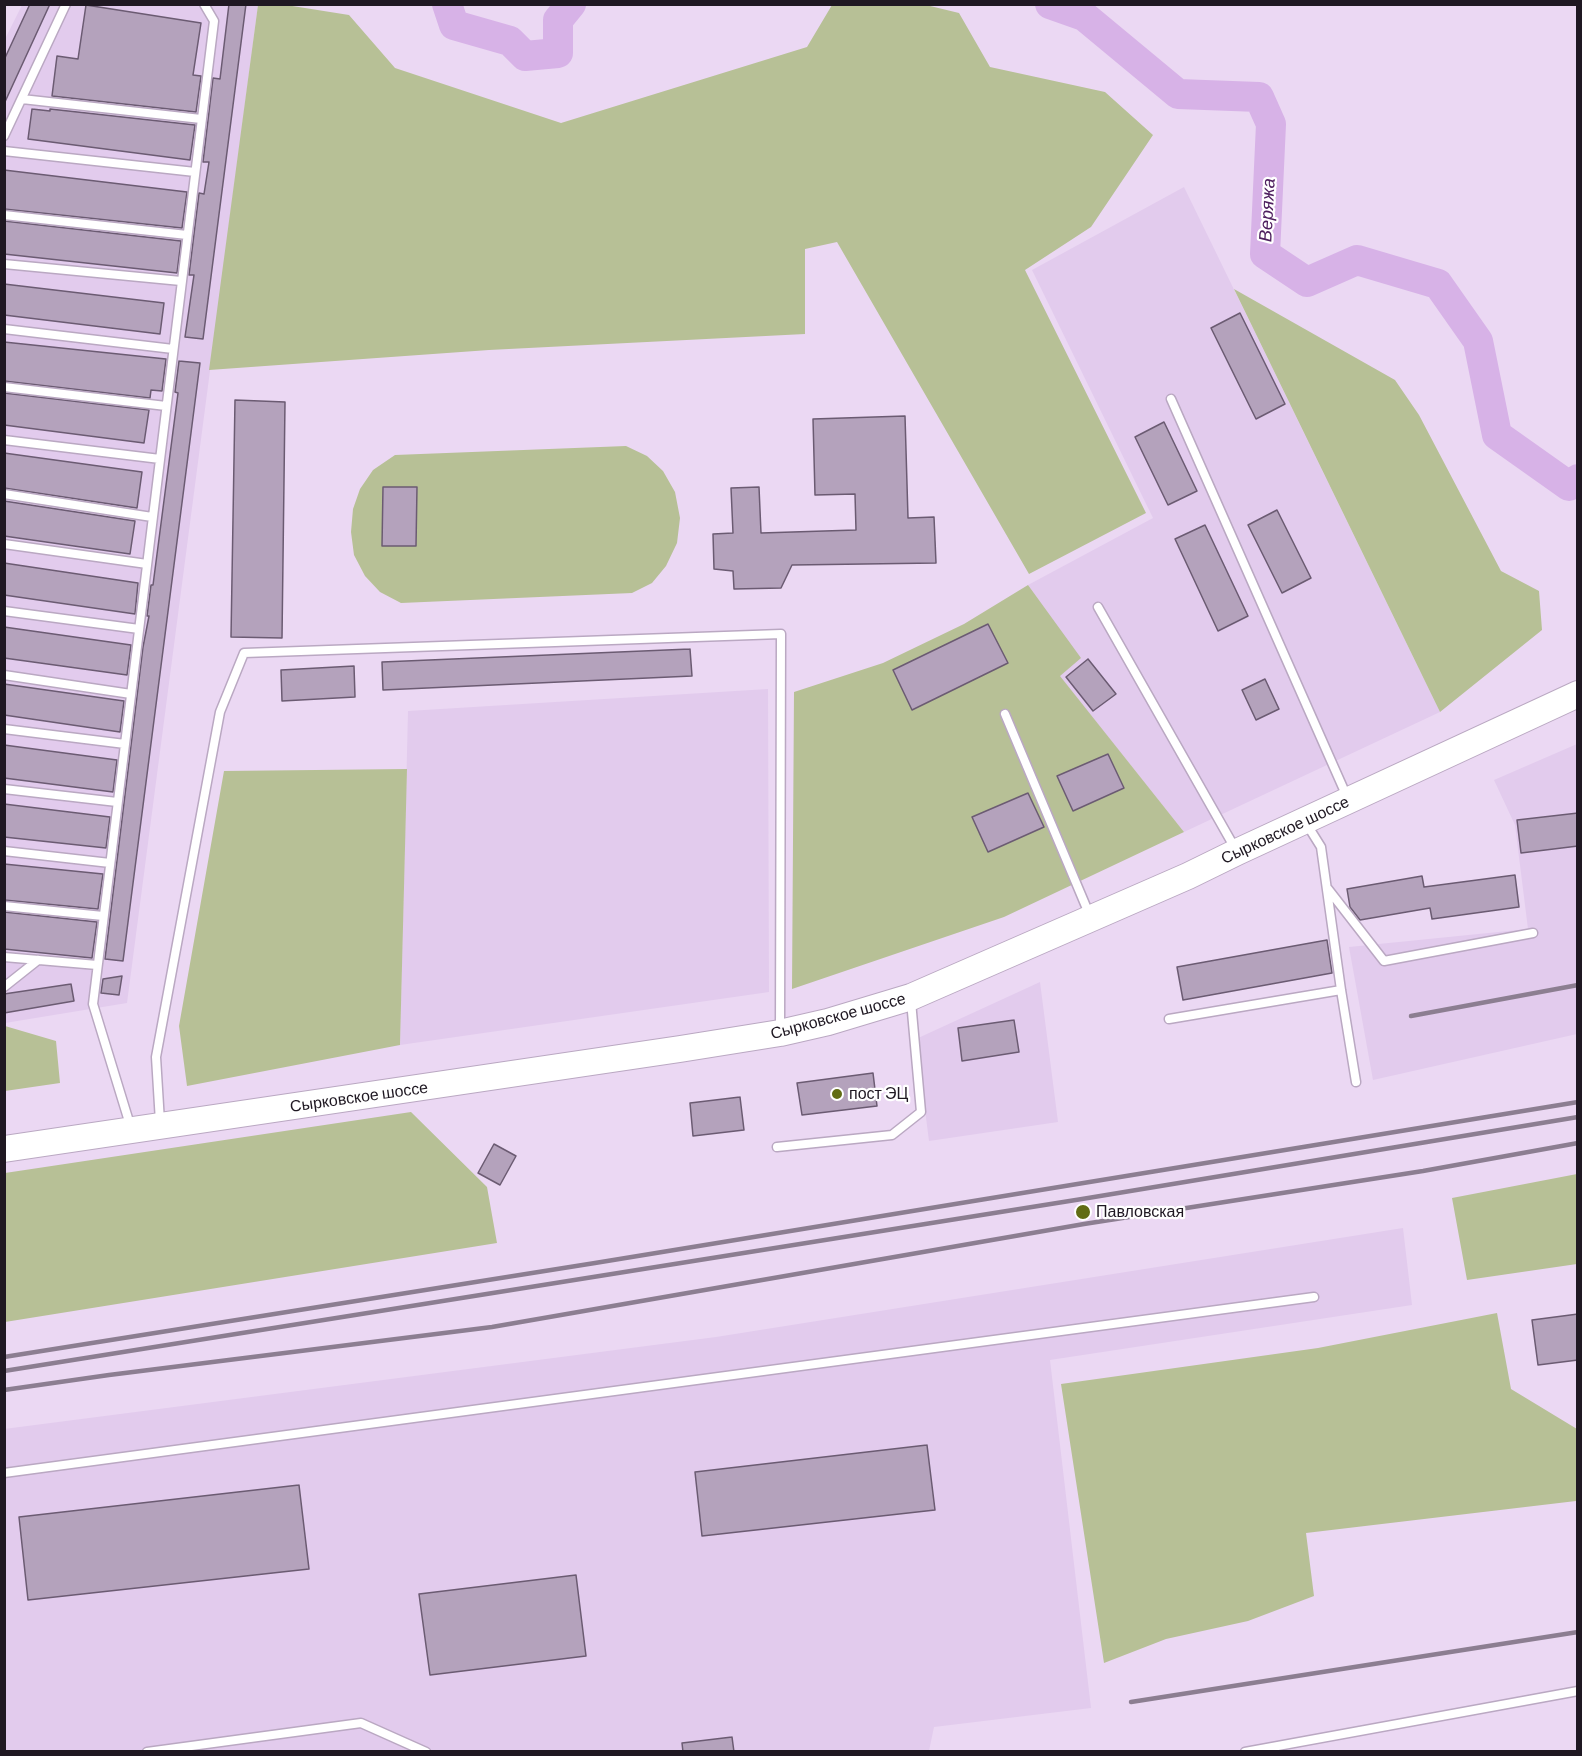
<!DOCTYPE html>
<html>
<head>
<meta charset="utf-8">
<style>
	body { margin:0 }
	#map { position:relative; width:1582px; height:1756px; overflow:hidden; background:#ebd8f3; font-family:Barlow,sans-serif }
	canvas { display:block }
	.frame { position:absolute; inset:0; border:6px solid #1f1822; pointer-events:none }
</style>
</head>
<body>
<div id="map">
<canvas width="1582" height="1756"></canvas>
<div class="frame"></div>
</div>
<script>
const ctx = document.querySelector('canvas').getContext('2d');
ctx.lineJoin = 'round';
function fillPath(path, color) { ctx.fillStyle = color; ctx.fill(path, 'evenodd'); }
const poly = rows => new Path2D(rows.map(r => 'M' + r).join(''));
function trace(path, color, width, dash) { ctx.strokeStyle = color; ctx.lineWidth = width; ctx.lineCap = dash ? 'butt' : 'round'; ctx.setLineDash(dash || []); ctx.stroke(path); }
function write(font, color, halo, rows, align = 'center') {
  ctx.font = font + ' Barlow,sans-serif'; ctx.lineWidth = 4.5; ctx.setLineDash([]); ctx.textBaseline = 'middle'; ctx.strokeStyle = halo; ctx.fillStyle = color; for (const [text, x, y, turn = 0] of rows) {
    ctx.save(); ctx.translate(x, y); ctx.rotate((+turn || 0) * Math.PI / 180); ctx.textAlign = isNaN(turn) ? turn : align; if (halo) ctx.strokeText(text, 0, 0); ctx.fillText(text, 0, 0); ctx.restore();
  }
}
const built = poly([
	[22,5,258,5,127,1003,5,1023,4,41],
	[1184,187,1440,712,1184,832,1059,676,1028,585,1153,518,1032,270],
	[768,689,769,992,400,1045,408,711],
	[1577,744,1577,1034,1373,1080,1349,947,1528,929,1515,825,1494,780],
	[1040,982,1058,1122,929,1141,916,1039],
	[1403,1228,1412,1305,1050,1360,1091,1708,934,1727,929,1751,5,1751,4,1429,716,1337]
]);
const green = poly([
	[258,5,286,5,349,15,395,68,561,123,807,47,832,5,926,5,959,13,990,67,1105,92,1153,135,1091,227,1025,270,1146,513,1029,574,837,242,805,249,805,334,489,350,209,370],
	[1234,289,1395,380,1419,415,1501,571,1539,591,1542,630,1440,712],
	[626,446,647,456,663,471,675,492,680,518,677,543,666,566,652,583,632,593,401,603,380,592,365,576,354,555,351,532,353,509,360,489,373,470,395,455],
	[1028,585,1081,658,1060,676,1184,832,1004,917,792,989,794,692,883,663,964,624],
	[407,769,400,1045,187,1086,179,1026,224,771],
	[5,1026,56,1041,60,1083,5,1091],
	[411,1112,487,1187,497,1243,5,1322,5,1173],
	[1577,1174,1577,1264,1467,1280,1452,1198],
	[1497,1313,1511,1389,1577,1429,1578,1496,1576,1501,1306,1533,1314,1596,1248,1621,1166,1639,1104,1663,1061,1384,1318,1348]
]);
const river = poly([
	[447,4,454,25,510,41,525,56,558,53,558,20,571,4],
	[1050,4,1084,16,1178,94,1259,97,1271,124,1265,254,1307,282,1357,260,1438,284,1478,341,1497,435,1569,486,1578,479]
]);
const building = poly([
	[30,4,50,4,4,104,4,60,30,4],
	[229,4,246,4,203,339,185,337,194,275,189,275,199,193,204,194,209,162,203,162,213,78,220,79,229,4],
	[86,5,201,23,193,75,201,76,196,112,52,96,57,56,78,59,86,5],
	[32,109,50,111,50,109,195,125,190,160,28,139,32,109],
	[4,170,187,192,182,228,4,209,4,170],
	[4,221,181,241,177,273,4,254,4,221],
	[4,284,164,303,160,334,4,315,4,284],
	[1240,313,1285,404,1256,419,1211,328,1240,313],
	[4,342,166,359,162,391,151,390,150,398,4,381,4,342],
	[179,361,200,363,123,961,105,959,143,647,149,616,147,616,151,585,153,585,178,393,175,392,179,361],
	[4,393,149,410,144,443,4,425,4,393],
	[235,400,285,402,282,638,231,637,235,400],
	[905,416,908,518,934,517,936,563,792,565,781,588,734,589,733,571,714,569,713,534,733,533,731,488,759,487,761,533,856,530,855,494,815,495,813,419,905,416],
	[1164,422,1197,491,1168,505,1135,437,1164,422],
	[4,453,142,472,137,508,4,488,4,453],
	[383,487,417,487,416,546,382,546,383,487],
	[4,501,135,521,130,554,4,536,4,501],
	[1277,510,1311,578,1282,593,1248,525,1277,510],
	[1205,525,1248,616,1218,631,1175,539,1205,525],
	[4,563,138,583,135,614,4,595,4,563],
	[988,624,1008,663,912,710,893,670,988,624],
	[4,627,131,645,127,675,4,658,4,627],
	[690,649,692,676,383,690,382,662,690,649],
	[1088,659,1116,694,1093,711,1066,677,1088,659],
	[354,666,355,697,282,701,281,670,354,666],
	[1265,679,1279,709,1256,720,1242,690,1265,679],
	[4,684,124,701,120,732,4,715,4,684],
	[4,745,117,760,113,792,4,778,4,745],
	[1108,754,1124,788,1073,811,1057,776,1108,754],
	[1028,793,1044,827,988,852,972,817,1028,793],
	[4,804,110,817,106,848,4,837,4,804],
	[1578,813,1578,846,1521,853,1517,820,1578,813],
	[4,864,103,874,98,909,4,900,4,864],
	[1515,875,1519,907,1432,919,1430,908,1360,920,1350,907,1347,889,1422,876,1424,887,1515,875],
	[4,912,97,922,92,958,4,949,4,912],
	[1327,940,1332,973,1183,1000,1177,967,1327,940],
	[122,976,119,995,101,993,103,979,122,976],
	[71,984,74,1001,4,1013,4,994,71,984],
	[1014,1020,1019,1052,962,1061,958,1028,1014,1020],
	[873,1073,877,1106,802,1115,797,1083,873,1073],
	[740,1097,744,1130,693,1136,690,1103,740,1097],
	[494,1144,516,1156,500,1185,478,1173,494,1144],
	[1578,1314,1578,1360,1538,1365,1532,1320,1578,1314],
	[927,1445,935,1510,702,1536,695,1472,927,1445],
	[299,1485,309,1569,28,1600,19,1517,299,1485],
	[576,1575,586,1656,430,1675,419,1594,576,1575],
	[732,1737,734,1752,683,1752,682,1743,732,1737]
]);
const service = poly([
	[22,99,201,119],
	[4,136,66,4],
	[4,151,195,172],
	[4,215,187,235],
	[4,264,181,281],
	[4,329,173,349],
	[4,387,166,406],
	[1171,399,1348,799],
	[4,440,160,459],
	[4,494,152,517],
	[4,544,147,564],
	[1098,607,1236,850],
	[4,611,139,629],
	[4,675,131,694],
	[1005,714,1090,916],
	[4,729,125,744],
	[4,789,117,802],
	[1306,823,1321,847,1341,990,1356,1082],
	[4,851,110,863],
	[1328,889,1384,961,1533,933],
	[4,906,103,916],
	[4,957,97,965],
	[4,987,38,960],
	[1169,1019,1341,990],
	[160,1122,156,1057,220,712,244,653,781,634,780,1030],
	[131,1128,93,1004,214,21,204,4],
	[777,1147,892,1135,921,1112,911,1001],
	[4,1473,1314,1297],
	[147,1752,361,1723,426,1752],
	[1245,1752,1578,1691]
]);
const primary = poly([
	[4,1149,680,1049,780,1033,828,1022,911,997,1188,876,1237,852,1578,694]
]);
const rail = poly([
	[1411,1016,1578,985],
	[4,1357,595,1263,1578,1102],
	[4,1371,1082,1199,1578,1117],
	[4,1390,109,1375,492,1327,1084,1224,1423,1171,1578,1143],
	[1131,1702,1578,1632]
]);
const markers = [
	[837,1094,6,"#616c14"],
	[1083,1212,8,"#616c14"]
];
const streetNames = [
	["Сырковское шоссе",1285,830,-25],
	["Сырковское шоссе",838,1016,-15],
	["Сырковское шоссе",359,1097,-8]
];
const poiNames = [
	["пост ЭЦ",849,1094],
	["Павловская",1096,1212]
];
const waterNames = [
	["Веряжа",1267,210,-87]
];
fillPath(built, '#e2cbed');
fillPath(green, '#b7c096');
trace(river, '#d7b2e7', 30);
fillPath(building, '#b4a2bc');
trace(building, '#6b5b72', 1.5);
trace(service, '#baa8c2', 11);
trace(primary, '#baa8c2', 28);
trace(service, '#fff', 8);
trace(primary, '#fff', 26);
trace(rail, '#8c7e91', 4.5);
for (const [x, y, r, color] of markers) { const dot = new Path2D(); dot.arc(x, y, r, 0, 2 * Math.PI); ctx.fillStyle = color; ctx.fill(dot); trace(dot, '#fff', 2); }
write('16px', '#1f1822', '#fff', streetNames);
write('16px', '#1f1822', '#fff', poiNames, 'left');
write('italic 18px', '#4e205f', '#fff', waterNames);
</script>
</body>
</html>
